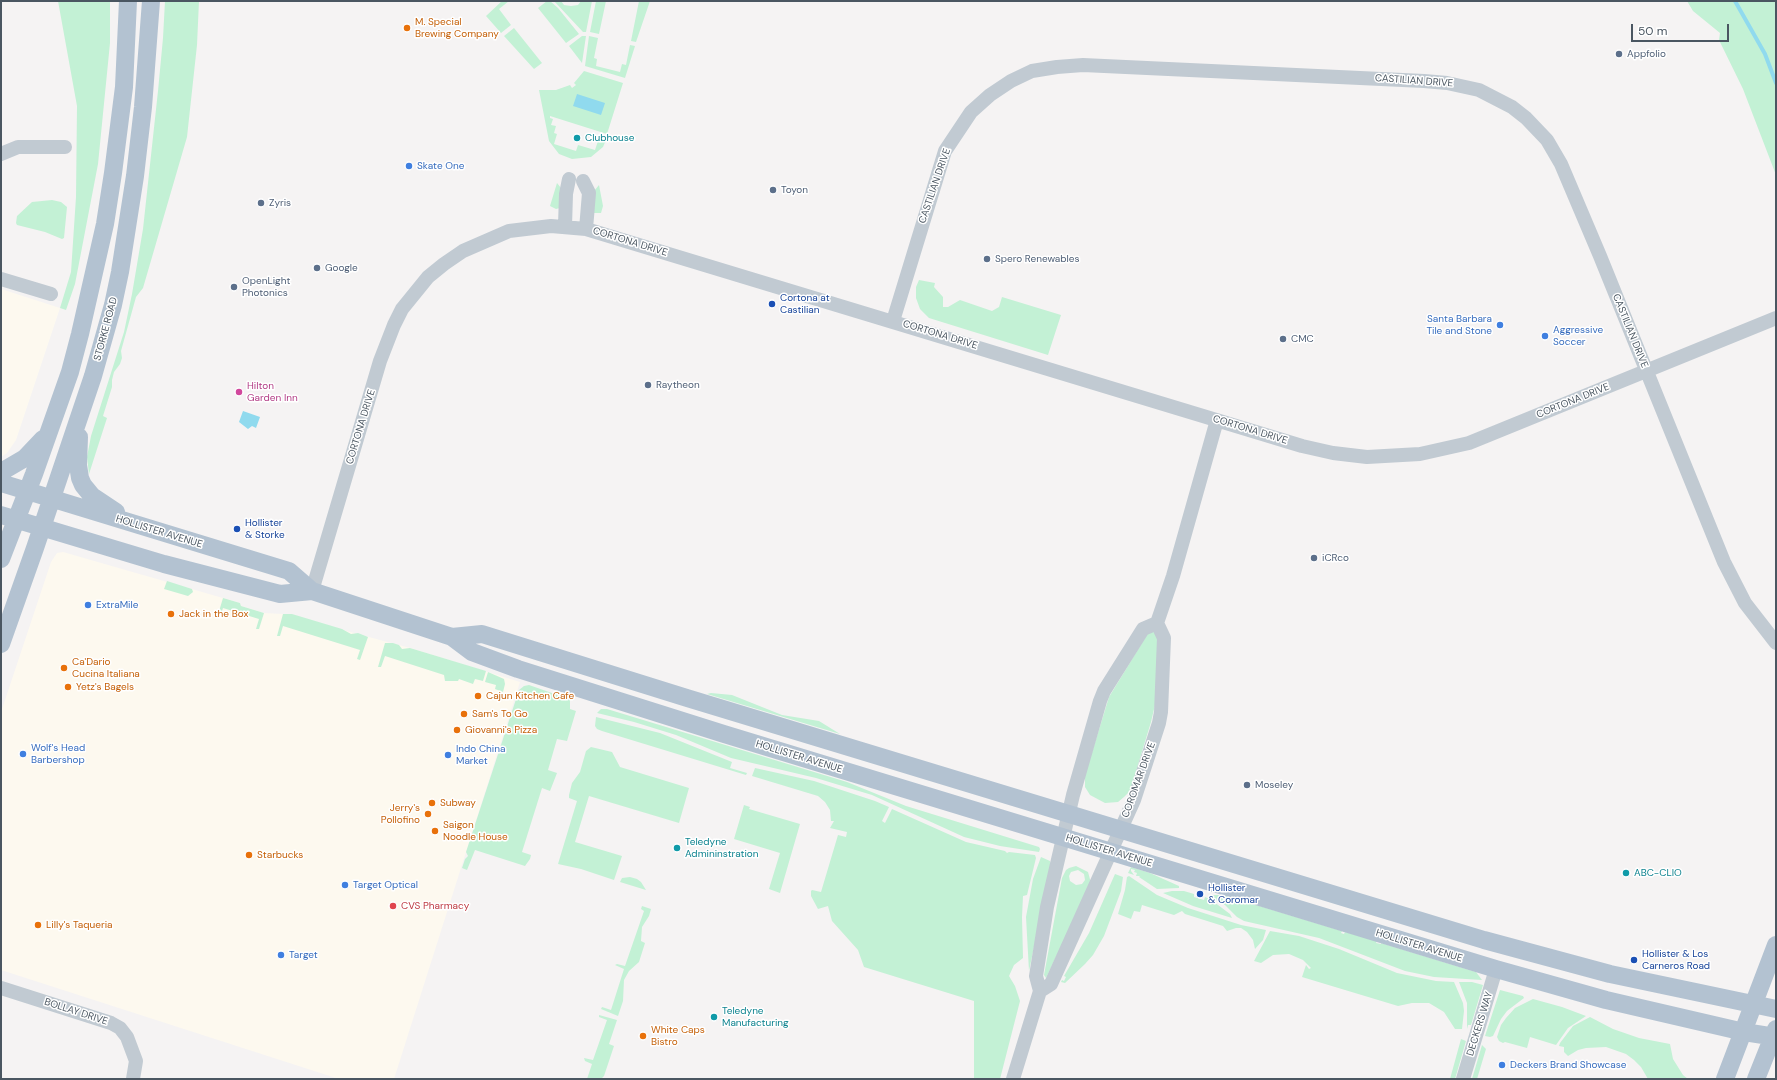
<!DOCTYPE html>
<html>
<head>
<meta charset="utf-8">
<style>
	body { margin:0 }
	#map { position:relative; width:1777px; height:1080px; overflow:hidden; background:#f5f3f3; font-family:"DM Sans",sans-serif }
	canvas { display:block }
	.frame { position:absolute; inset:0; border:2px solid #4a5661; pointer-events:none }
	.scale { position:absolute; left:1631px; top:24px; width:98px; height:18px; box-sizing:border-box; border:2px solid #4a5661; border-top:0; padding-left:5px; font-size:12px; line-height:14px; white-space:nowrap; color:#4a5661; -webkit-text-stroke:3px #fff; paint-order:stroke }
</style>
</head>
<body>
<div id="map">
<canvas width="1777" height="1080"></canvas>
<div class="frame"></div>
<div class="scale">50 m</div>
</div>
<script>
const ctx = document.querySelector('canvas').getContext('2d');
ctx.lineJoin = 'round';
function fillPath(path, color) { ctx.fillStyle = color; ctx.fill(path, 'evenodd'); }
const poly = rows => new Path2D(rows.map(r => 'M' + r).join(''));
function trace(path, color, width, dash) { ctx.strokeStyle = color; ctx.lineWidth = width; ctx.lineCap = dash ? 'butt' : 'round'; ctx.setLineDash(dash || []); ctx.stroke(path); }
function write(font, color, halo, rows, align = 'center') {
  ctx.font = font + ' "DM Sans",sans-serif'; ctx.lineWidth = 3; ctx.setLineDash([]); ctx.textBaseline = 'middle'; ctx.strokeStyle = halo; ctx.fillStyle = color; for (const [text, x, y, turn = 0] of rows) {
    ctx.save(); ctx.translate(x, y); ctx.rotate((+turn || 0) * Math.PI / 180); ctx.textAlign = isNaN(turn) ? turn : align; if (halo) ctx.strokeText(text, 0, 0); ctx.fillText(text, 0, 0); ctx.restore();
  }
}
const commercial = poly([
	[1,289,60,308,16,440,7,453,1,457],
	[63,552,223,598,240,603,241,606,264,613,283,614,410,648,520,682,394,1079,339,1079,1,970,1,712,51,562,57,553]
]);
const green = poly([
	[58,1,110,1,110,43,98,164,75,284,66,310,60,308,71,272,76,197,77,106],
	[165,1,199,1,197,45,187,137,143,288,136,297,121,351,122,358,120,364,114,372,112,380,112,387,103,416,107,418,89,474,87,457,91,436,124,332,132,294,143,229,158,91,163,38],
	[502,1,509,1,499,9,511,25,501,33,486,16],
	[547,1,550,1,558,8,579,34,566,43,538,8],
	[554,1,561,1,564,5,571,6,578,5,581,1,592,1,586,32,583,32],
	[596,1,606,1,599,34,590,32],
	[639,1,650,1,636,42,631,41],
	[1687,1,1776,1,1776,175,1743,89,1719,40,1720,33,1693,11],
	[514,28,542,63,534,69,504,36],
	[582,36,586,36,582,63,569,46],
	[589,36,598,38,594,58,597,59,596,66,620,72,622,64,626,65,630,45,635,46,625,78,585,66],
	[584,71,623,83,607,134,550,116,550,118,553,119,551,125,556,126,554,133,557,134,554,144,576,151,578,145,595,150,599,138,606,140,603,147,591,157,572,159,559,154,549,141,539,90,556,90,570,85,572,88,576,85,574,83],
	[557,183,561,188,560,208,556,209,550,206],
	[599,185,603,206,601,213,593,213,594,191],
	[52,200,61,202,67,207,64,238,62,239,45,232,17,225,16,223,17,216,32,202],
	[919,280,935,283,934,287,943,297,943,307,948,307,960,300,992,311,999,307,1002,297,1061,315,1048,355,929,318,920,309,916,298,916,287],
	[167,581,192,589,193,592,188,596,164,589],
	[223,598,240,603,241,606,264,613,259,629,256,629,259,619,223,608,220,617,217,618],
	[283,614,292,614,342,629,351,634,358,633,368,637,360,660,357,659,360,650,283,626,280,636,277,636],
	[1151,631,1158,634,1155,705,1151,722,1130,791,1124,797,1118,802,1105,803,1090,795,1085,787,1085,775,1109,697,1148,633],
	[385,643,393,643,399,645,402,649,410,648,486,671,483,681,475,679,473,684,459,679,458,681,445,681,444,675,385,656,381,667,378,667],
	[488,672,504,679,505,684,503,692,495,689,496,685,485,682],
	[529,685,569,699,570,701,570,709,576,711,567,741,557,739,548,770,557,773,550,791,542,788,522,852,531,855,530,859,525,866,475,850,467,870,462,868,465,859,468,856,466,852,519,690,524,686],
	[711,693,732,695,782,715,819,721,840,734,707,694],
	[601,709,607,709,847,782,906,806,1039,847,1040,849,1039,852,1000,846,964,837,872,795,816,778,731,758,676,735,634,722,597,713],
	[596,717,660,733,732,762,730,768,747,773,746,775,602,731,597,729,595,726],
	[591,747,612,752,620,767,689,788,679,823,589,796,575,842,622,856,614,880,581,869,558,864,577,801,569,798,569,795,572,783,580,772,586,751],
	[755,768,814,781,875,801,889,807,882,821,885,823,892,809,966,842,1005,851,1007,853,1009,852,1035,855,1036,858,1027,895,1023,896,1022,917,1023,958,1014,965,1009,976,1015,986,1020,1001,1000,1079,974,1079,974,1001,864,967,858,950,832,921,828,906,818,909,811,896,811,891,812,890,821,892,838,835,846,837,847,832,830,828,834,821,831,821,830,810,825,802,818,796,752,776],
	[744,805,750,807,749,809,800,824,780,893,769,889,780,853,734,839],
	[1041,857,1050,861,1051,865,1029,971,1026,917,1033,879],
	[1076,866,1088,872,1091,883,1046,978,1044,975,1062,878,1066,870,1069,868],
	[1078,870,1084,874,1085,880,1082,884,1076,885,1070,881,1069,876,1071,872],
	[1131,867,1150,873,1179,886,1179,888,1157,889,1139,877,1140,876,1136,876,1137,873,1134,872,1135,870,1131,869,1131,871,1134,875,1128,873],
	[1115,874,1123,877,1121,891,1104,936,1093,955,1085,964,1065,983,1061,982,1062,980,1064,981,1066,977,1064,976,1089,933],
	[1129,876,1157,895,1188,908,1241,925,1266,930,1263,940,1255,949,1253,940,1247,932,1241,928,1236,928,1227,931,1223,926,1185,914,1182,911,1174,915,1142,905,1140,912,1134,911,1131,919,1118,914,1125,890,1127,877],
	[630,877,637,879,641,882,646,890,620,882,622,878],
	[1172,891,1184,891,1194,894,1194,897,1204,900,1205,897,1210,899,1230,914,1232,918,1193,906,1163,893],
	[1213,895,1223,895,1342,931,1341,933,1344,934,1345,932,1377,941,1376,943,1381,944,1381,943,1476,972,1482,980,1434,977,1405,971,1319,938,1244,921,1237,917,1225,905,1213,898],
	[642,906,651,909,649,916,642,927,641,941,645,943,639,962,629,971,624,980,623,1001,618,1016,601,1009,602,1007,611,1010,624,969,615,965,617,964,625,966,644,911,641,909],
	[1270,931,1299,936,1339,949,1397,973,1436,981,1454,982,1463,1003,1464,1011,1462,1029,1455,1029,1444,1012,1429,1003,1412,1003,1398,1006,1302,977,1306,965,1309,969,1311,968,1303,960,1289,954,1273,955,1261,963,1254,961],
	[1459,982,1472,982,1483,985,1471,1025,1468,1025,1467,1029,1467,1003],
	[1500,990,1523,996,1524,998,1507,1011,1501,1019,1493,1036,1490,1037,1485,1036],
	[1533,999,1562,1007,1586,1016,1568,1028,1556,1045,1530,1037,1527,1048,1505,1042,1503,1043,1499,1041,1497,1037,1501,1025,1506,1018,1515,1008],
	[599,1015,617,1020,609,1044,614,1046,604,1076,601,1079,587,1079,592,1064,585,1061,584,1058,593,1060,607,1020,599,1017],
	[1590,1017,1613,1029,1639,1038,1670,1044,1673,1059,1683,1075,1688,1079,1648,1079,1641,1067,1634,1060,1626,1054,1606,1047,1586,1048,1578,1050,1568,1056,1564,1052,1564,1047,1559,1046,1560,1043,1573,1026],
	[1461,1039,1466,1041,1455,1079,1450,1079],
	[1482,1045,1486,1049,1477,1079,1472,1079]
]);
const water = poly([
	[577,94,605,103,601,115,573,106],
	[243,411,260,417,256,428,252,426,248,429,239,422]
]);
const stream = poly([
	[1735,1,1765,54,1776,83]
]);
const minor = poly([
	[1,154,18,147,65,147],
	[583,181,589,193,586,229],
	[565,226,566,194,569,179],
	[1,279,51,294],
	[893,321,945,151,971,112,990,95,1011,81,1032,71,1057,67,1083,65,1424,81,1447,83,1479,90,1512,107,1526,118,1547,140,1561,164,1600,256,1724,562,1745,603,1776,643],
	[312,591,380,361,394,325,402,309,428,277,444,264,463,251,509,231,551,226,586,229,1302,446,1333,453,1367,457,1420,454,1469,443,1776,318],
	[1,988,111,1023,120,1028,127,1037,136,1061,133,1079],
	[1040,991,1051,984,1134,800,1159,723,1161,712,1164,638,1157,623,1173,576,1217,420],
	[1013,1079,1040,991,1036,976,1047,907,1073,795,1100,701,1104,691,1143,629,1157,623],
	[1463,1079,1496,969]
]);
const major = poly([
	[79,437,78,465,80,478,83,485,92,496,116,512],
	[1,472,25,458,43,439],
	[1,483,289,571,312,591,452,637,472,652,518,669,724,734,1496,969,1606,1000,1744,1032,1776,1037],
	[1,515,164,564,280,594,312,591],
	[1,559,34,474,70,372,80,334,105,224,113,173,124,87,128,1],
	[452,637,482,634,687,698,1484,940,1610,974,1776,1009],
	[1,644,35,548,93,376,113,305,120,272,135,176,143,107,151,1],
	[1725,1079,1776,945],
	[1756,1079,1776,1029]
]);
const markers = [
	[407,28,4,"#e8710a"],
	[1619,54,4,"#5c6f8a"],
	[577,138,4,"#0f9aa8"],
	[409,166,4,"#3f7fe0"],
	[773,190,4,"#5c6f8a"],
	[261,203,4,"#5c6f8a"],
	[987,259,4,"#5c6f8a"],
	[317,268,4,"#5c6f8a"],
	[234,287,4,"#5c6f8a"],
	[772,304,4,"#1a4fb4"],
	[1500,325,4,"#3f7fe0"],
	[1545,336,4,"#3f7fe0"],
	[1283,339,4,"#5c6f8a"],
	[648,385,4,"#5c6f8a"],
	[239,392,4,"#d1479c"],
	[237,529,4,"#1a4fb4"],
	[1314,558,4,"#5c6f8a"],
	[88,605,4,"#3f7fe0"],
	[171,614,4,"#e8710a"],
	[64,668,4,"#e8710a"],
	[68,687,4,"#e8710a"],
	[478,696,4,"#e8710a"],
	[464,714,4,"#e8710a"],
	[457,730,4,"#e8710a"],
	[23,754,4,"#3f7fe0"],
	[448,755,4,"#3f7fe0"],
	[1247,785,4,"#5c6f8a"],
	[432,803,4,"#e8710a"],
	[428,814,4,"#e8710a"],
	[435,831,4,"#e8710a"],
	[677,848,4,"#0f9aa8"],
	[249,855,4,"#e8710a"],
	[1626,873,4,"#0f9aa8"],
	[345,885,4,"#3f7fe0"],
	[1200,894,4,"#1a4fb4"],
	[393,906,4,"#e0444e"],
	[38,925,4,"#e8710a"],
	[281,955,4,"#3f7fe0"],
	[1634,960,4,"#1a4fb4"],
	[714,1017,4,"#0f9aa8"],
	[643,1036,4,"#e8710a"],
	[1502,1065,4,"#3f7fe0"]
];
const foodNames = [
	["M. Special",415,22],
	["Brewing Company",415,34],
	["Jack in the Box",179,614],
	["Ca'Dario",72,662],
	["Cucina Italiana",72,674],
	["Yetz's Bagels",76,687],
	["Cajun Kitchen Cafe",486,696],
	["Sam's To Go",472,714],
	["Giovanni's Pizza",465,730],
	["Subway",440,803],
	["Jerry's",420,808,"right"],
	["Pollofino",420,820,"right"],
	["Saigon",443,825],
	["Noodle House",443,837],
	["Starbucks",257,855],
	["Lilly's Taqueria",46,925],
	["White Caps",651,1030],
	["Bistro",651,1042]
];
const serviceNames = [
	["Appfolio",1627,54],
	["Toyon",781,190],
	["Zyris",269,203],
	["Spero Renewables",995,259],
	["Google",325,268],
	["OpenLight",242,281],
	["Photonics",242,293],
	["CMC",1291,339],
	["Raytheon",656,385],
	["iCRco",1322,558],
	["Moseley",1255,785]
];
const streetNames = [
	["CASTILIAN DRIVE",1414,81,4],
	["CASTILIAN DRIVE",935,186,-71],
	["CORTONA DRIVE",630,242,17],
	["STORKE ROAD",106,329,-75],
	["CASTILIAN DRIVE",1630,331,68],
	["CORTONA DRIVE",940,335,17],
	["CORTONA DRIVE",1573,401,-22],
	["CORTONA DRIVE",361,427,-73],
	["CORTONA DRIVE",1250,430,17],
	["HOLLISTER AVENUE",159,532,17],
	["HOLLISTER AVENUE",799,757,17],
	["COROMAR DRIVE",1139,780,-70],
	["HOLLISTER AVENUE",1109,851,17],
	["HOLLISTER AVENUE",1419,946,17],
	["BOLLAY DRIVE",76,1012,18],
	["DECKERS WAY",1480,1024,-73]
];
const cultureNames = [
	["Clubhouse",585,138],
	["Teledyne",685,842],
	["Admininstration",685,854],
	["ABC-CLIO",1634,873],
	["Teledyne",722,1011],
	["Manufacturing",722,1023]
];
const shopNames = [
	["Skate One",417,166],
	["Santa Barbara",1492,319,"right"],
	["Tile and Stone",1492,331,"right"],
	["Aggressive",1553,330],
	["Soccer",1553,342],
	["ExtraMile",96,605],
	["Wolf's Head",31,748],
	["Barbershop",31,760],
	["Indo China",456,749],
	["Market",456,761],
	["Target Optical",353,885],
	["Target",289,955],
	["Deckers Brand Showcase",1510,1065]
];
const transitNames = [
	["Cortona at",780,298],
	["Castilian",780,310],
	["Hollister",245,523],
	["& Storke",245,535],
	["Hollister",1208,888],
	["& Coromar",1208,900],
	["Hollister & Los",1642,954],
	["Carneros Road",1642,966]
];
const hotelNames = [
	["Hilton",247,386],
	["Garden Inn",247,398]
];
const healthNames = [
	["CVS Pharmacy",401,906]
];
fillPath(commercial, '#fdf9ef');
fillPath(green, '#c3f1d5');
fillPath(water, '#90daee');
trace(stream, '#90daee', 4);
trace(minor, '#c1cad2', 14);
trace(major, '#b3c2d1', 18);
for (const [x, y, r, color] of markers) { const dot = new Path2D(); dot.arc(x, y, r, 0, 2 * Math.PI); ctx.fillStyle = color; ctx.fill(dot); trace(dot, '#fff', 1.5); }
write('10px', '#c56008', '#fff', foodNames, 'left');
write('10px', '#4e5e75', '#fff', serviceNames, 'left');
write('10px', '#4a5661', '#fff', streetNames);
write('10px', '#0d838f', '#fff', cultureNames, 'left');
write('10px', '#366cbe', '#fff', shopNames, 'left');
write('10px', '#164399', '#fff', transitNames, 'left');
write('10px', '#b23c85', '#fff', hotelNames, 'left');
write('10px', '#be3a42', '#fff', healthNames, 'left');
</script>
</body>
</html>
